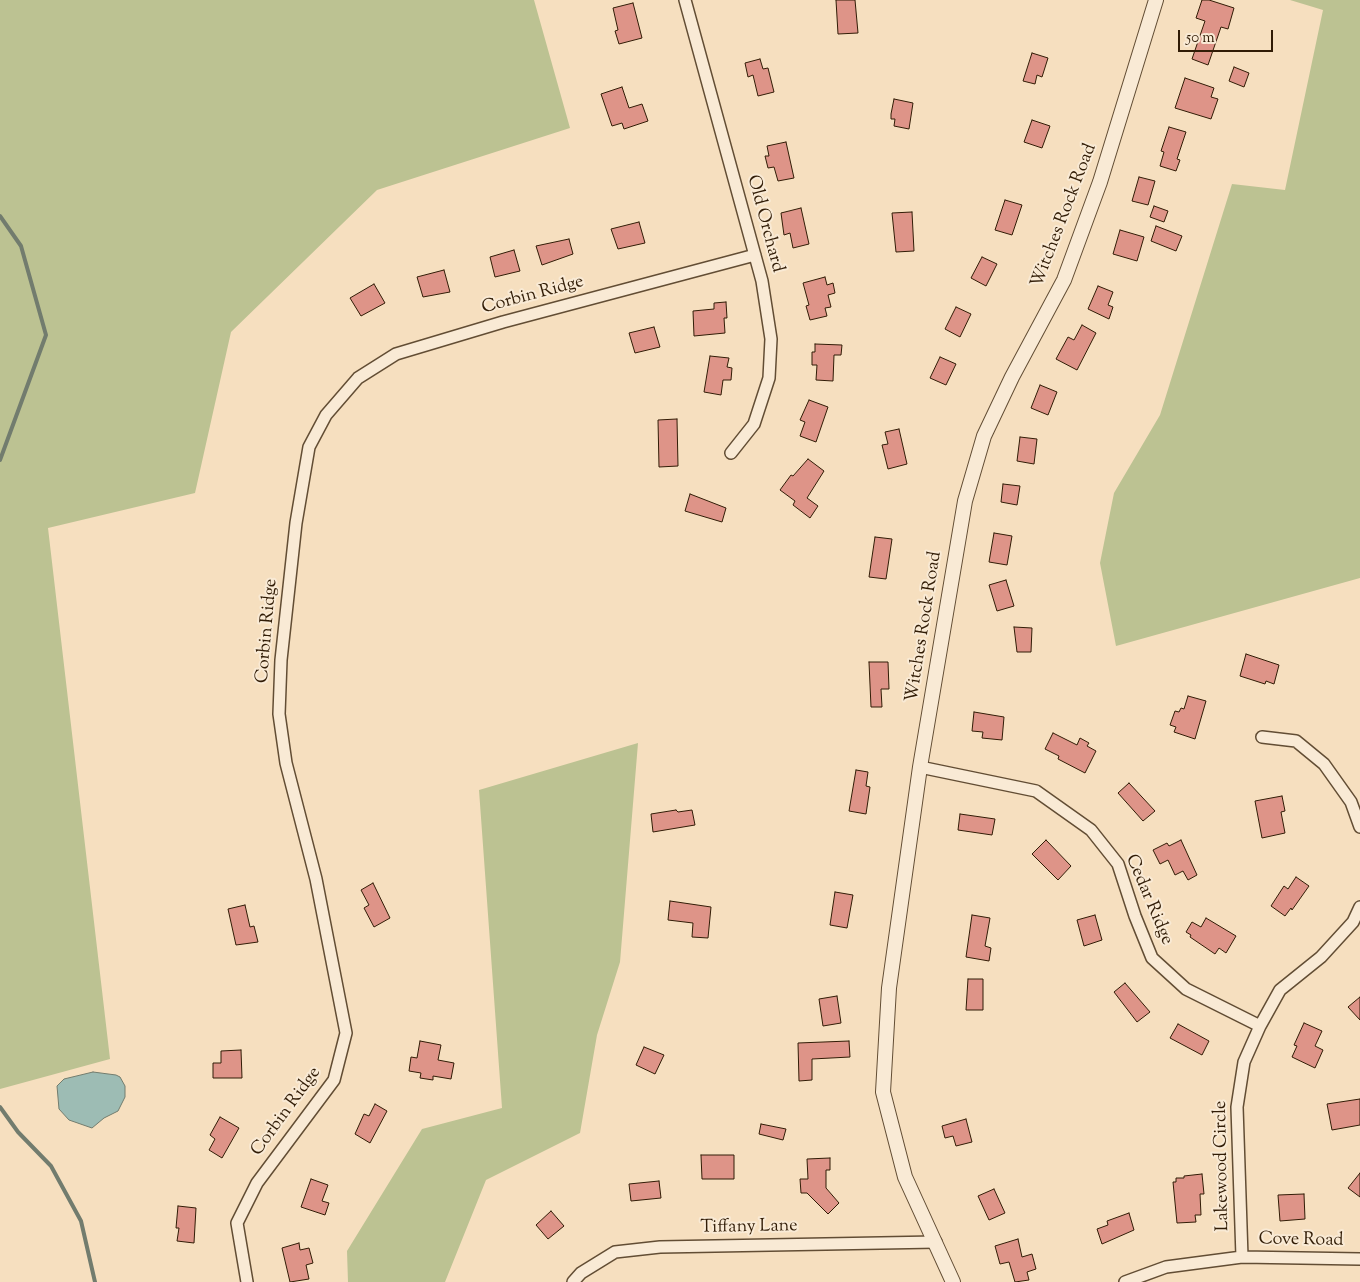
<!DOCTYPE html>
<html>
<head>
<meta charset="utf-8">
<style>
	body { margin:0 }
	#map { position:relative; width:1360px; height:1282px; overflow:hidden; background:#f6dfbf; font-family:"Sorts Mill Goudy",serif }
	canvas { display:block }
	.scale { position:absolute; left:1178px; top:30px; width:95px; height:22px; box-sizing:border-box; border:2px solid #311c06; border-top:0; padding-left:6px; font-size:15px; line-height:18px; white-space:nowrap; color:#311c06; -webkit-text-stroke:4px #f9ead5; paint-order:stroke }
</style>
</head>
<body>
<div id="map">
<canvas width="1360" height="1282"></canvas>
<div class="scale">50 m</div>
</div>
<script>
const ctx = document.querySelector('canvas').getContext('2d');
ctx.lineJoin = 'round';
function fillPath(path, color) { ctx.fillStyle = color; ctx.fill(path, 'evenodd'); }
const poly = rows => new Path2D(rows.map(r => 'M' + r).join(''));
function trace(path, color, width, dash) { ctx.strokeStyle = color; ctx.lineWidth = width; ctx.lineCap = dash ? 'butt' : 'round'; ctx.setLineDash(dash || []); ctx.stroke(path); }
function write(font, color, halo, rows, align = 'center') {
  ctx.font = font + ' "Sorts Mill Goudy",serif'; ctx.lineWidth = 4; ctx.setLineDash([]); ctx.textBaseline = 'middle'; ctx.strokeStyle = halo; ctx.fillStyle = color; for (const [text, x, y, turn = 0] of rows) {
    ctx.save(); ctx.translate(x, y); ctx.rotate((+turn || 0) * Math.PI / 180); ctx.textAlign = isNaN(turn) ? turn : align; if (halo) ctx.strokeText(text, 0, 0); ctx.fillText(text, 0, 0); ctx.restore();
  }
}
const green = poly([
	[0,0,534,0,570,128,377,190,231,332,195,493,48,528,110,1059,0,1089],
	[1290,0,1360,0,1360,578,1116,646,1100,563,1114,493,1160,415,1232,184,1285,190,1323,10],
	[638,743,620,962,597,1035,580,1133,486,1180,445,1282,348,1282,347,1251,422,1129,502,1108,479,790]
]);
const water = poly([
	[93,1072,116,1075,120,1077,125,1086,125,1097,118,1111,104,1118,92,1128,69,1120,59,1109,57,1086,64,1079,93,1072]
]);
const stream = poly([
	[0,216,21,246,46,335,0,460],
	[0,1107,18,1132,51,1166,81,1221,95,1282]
]);
const building = poly([
	[836,0,855,0,858,33,838,34,836,0],
	[1202,0,1209,0,1234,8,1228,29,1221,27,1208,65,1192,59,1205,21,1196,18,1202,0],
	[633,3,642,38,619,44,615,31,618,30,613,8,633,3],
	[1032,53,1048,58,1042,77,1037,75,1035,84,1023,81,1032,53],
	[760,59,763,69,768,68,774,92,758,96,753,75,748,77,745,63,760,59],
	[1234,67,1249,73,1244,87,1229,81,1234,67],
	[1185,78,1214,88,1211,97,1218,99,1211,119,1175,108,1185,78],
	[622,87,629,108,642,104,648,121,624,129,622,123,612,126,601,94,622,87],
	[894,99,913,103,909,129,894,126,895,119,891,119,891,114,894,99],
	[1032,120,1050,126,1042,148,1024,142,1032,120],
	[1169,127,1186,132,1177,159,1180,160,1176,171,1160,166,1164,152,1161,151,1169,127],
	[786,142,794,178,778,181,774,167,768,168,765,156,769,156,767,146,786,142],
	[1139,177,1155,181,1148,205,1132,201,1139,177],
	[1005,200,1022,205,1012,235,995,230,1005,200],
	[1154,206,1168,211,1164,222,1150,217,1154,206],
	[801,208,809,244,793,248,790,233,784,235,781,213,801,208],
	[912,212,914,251,896,252,892,213,912,212],
	[639,222,645,243,618,249,611,229,639,222],
	[1156,226,1182,236,1176,251,1151,241,1156,226],
	[1120,230,1144,237,1137,261,1113,254,1120,230],
	[569,239,573,254,542,265,536,246,569,239],
	[514,250,520,271,495,277,490,257,514,250],
	[982,257,997,264,986,286,971,278,982,257],
	[444,270,450,292,423,297,417,277,444,270],
	[825,277,827,285,833,283,835,293,828,295,831,307,825,308,827,316,810,320,806,306,809,305,803,283,825,277],
	[374,284,385,303,361,316,350,298,374,284],
	[1098,286,1113,292,1108,305,1113,307,1109,319,1088,309,1098,286],
	[726,302,727,318,724,318,725,333,694,336,693,311,714,309,714,303,726,302],
	[956,307,971,314,960,337,945,329,956,307],
	[1082,325,1096,333,1077,370,1056,359,1068,337,1074,340,1082,325],
	[654,327,660,347,635,353,629,333,654,327],
	[815,344,842,345,841,355,834,355,833,381,816,380,817,365,812,365,812,352,815,352,815,344],
	[710,356,729,358,727,367,732,368,731,380,723,380,721,395,704,392,710,356],
	[940,357,956,364,946,385,930,378,940,357],
	[1040,385,1057,392,1048,415,1031,408,1040,385],
	[809,400,828,407,816,442,800,436,805,422,800,420,809,400],
	[677,419,678,466,659,467,658,420,677,419],
	[899,429,907,464,888,469,882,445,888,444,885,432,899,429],
	[1020,437,1037,439,1034,464,1017,461,1020,437],
	[808,459,824,471,807,498,818,506,810,518,793,505,795,501,780,490,791,475,793,476,808,459],
	[1003,484,1020,486,1017,505,1001,502,1003,484],
	[690,494,726,508,722,522,685,511,690,494],
	[994,533,1012,536,1007,565,989,562,994,533],
	[875,537,892,539,886,579,869,577,875,537],
	[1006,580,1014,606,997,611,989,585,1006,580],
	[1014,627,1032,628,1031,652,1017,652,1014,627],
	[1246,654,1279,665,1274,684,1266,681,1265,684,1240,676,1246,654],
	[869,662,888,662,889,689,881,689,882,707,871,707,869,662],
	[1188,696,1206,701,1195,739,1174,732,1176,727,1170,725,1175,711,1179,712,1181,708,1184,709,1188,696],
	[974,712,1004,717,1002,740,982,738,983,732,972,731,974,712],
	[1053,733,1077,745,1080,738,1089,743,1087,746,1096,751,1085,773,1058,759,1059,756,1045,749,1053,733],
	[856,770,868,772,866,786,870,787,866,814,849,811,856,770],
	[1129,783,1155,811,1143,821,1118,793,1129,783],
	[1282,796,1285,811,1281,812,1285,833,1262,838,1255,801,1282,796],
	[676,810,678,812,692,810,695,825,653,832,651,814,676,810],
	[960,814,995,819,992,835,958,830,960,814],
	[1046,840,1071,866,1058,880,1032,854,1046,840],
	[1181,840,1197,875,1188,880,1183,871,1175,875,1168,860,1160,864,1153,850,1167,843,1169,846,1181,840],
	[1296,877,1309,886,1292,910,1291,908,1285,916,1271,906,1284,886,1288,889,1296,877],
	[373,883,390,918,374,927,364,908,369,905,361,890,373,883],
	[835,892,853,895,847,928,830,925,835,892],
	[670,901,711,907,708,938,692,937,693,923,668,920,670,901],
	[245,905,250,927,254,926,258,942,236,945,228,909,245,905],
	[972,915,990,918,985,946,991,948,989,961,966,957,972,915],
	[1095,915,1102,940,1084,946,1077,920,1095,915],
	[1206,918,1236,936,1226,953,1219,948,1215,954,1190,937,1191,935,1186,932,1192,922,1201,927,1206,918],
	[968,979,983,979,983,1010,966,1010,968,979],
	[1125,983,1150,1012,1137,1022,1114,992,1125,983],
	[837,996,841,1023,823,1026,819,999,837,996],
	[1360,997,1360,1020,1348,1007,1360,997],
	[1304,1023,1322,1031,1315,1046,1323,1050,1315,1068,1292,1057,1297,1046,1294,1045,1304,1023],
	[1178,1024,1209,1041,1202,1055,1170,1038,1178,1024],
	[420,1041,441,1045,438,1060,454,1063,451,1079,433,1076,433,1080,420,1078,421,1073,409,1071,411,1057,417,1058,420,1041],
	[849,1041,850,1057,812,1059,812,1080,799,1081,798,1043,849,1041],
	[644,1047,664,1055,655,1074,636,1065,644,1047],
	[241,1050,242,1078,213,1078,213,1063,221,1063,221,1051,241,1050],
	[1360,1099,1360,1125,1332,1130,1327,1104,1360,1099],
	[375,1104,387,1111,370,1143,355,1134,364,1114,369,1116,375,1104],
	[220,1117,239,1128,222,1158,209,1150,215,1139,210,1135,220,1117],
	[966,1119,972,1142,956,1146,953,1136,945,1138,942,1126,966,1119],
	[761,1124,786,1129,783,1140,759,1134,761,1124],
	[701,1155,734,1155,734,1179,702,1179,701,1155],
	[830,1158,830,1170,826,1170,826,1188,839,1203,828,1214,807,1193,801,1193,800,1179,808,1179,807,1159,830,1158],
	[1360,1173,1360,1197,1348,1188,1360,1173],
	[1202,1174,1204,1194,1200,1194,1201,1215,1195,1215,1196,1222,1177,1223,1173,1182,1176,1182,1176,1178,1184,1178,1184,1176,1202,1174],
	[311,1179,328,1185,322,1201,329,1203,325,1215,301,1207,311,1179],
	[659,1181,661,1198,631,1201,629,1184,659,1181],
	[994,1189,1005,1213,989,1220,978,1196,994,1189],
	[1304,1194,1305,1219,1280,1221,1278,1195,1304,1194],
	[178,1206,196,1208,194,1243,177,1241,179,1228,176,1228,178,1206],
	[551,1211,564,1226,548,1239,536,1225,551,1211],
	[1129,1213,1134,1230,1102,1244,1097,1229,1108,1225,1107,1221,1129,1213],
	[1018,1239,1022,1257,1032,1254,1036,1269,1027,1272,1029,1280,1015,1282,1009,1262,1000,1264,995,1246,1018,1239],
	[299,1243,300,1250,309,1248,313,1263,306,1265,309,1279,290,1282,282,1248,299,1243]
]);
const minor = poly([
	[685,0,762,281,771,339,769,378,754,424,731,453],
	[1262,737,1296,741,1324,764,1351,802,1360,827],
	[920,767,1036,791,1091,830,1118,864,1135,916,1152,958,1186,989,1260,1026],
	[1242,1257,1237,1107,1244,1062,1260,1026,1280,990,1321,957,1353,922,1360,907],
	[247,1282,237,1223,257,1183,334,1080,346,1033,316,879,286,763,279,714,281,660,296,523,309,447,326,415,358,378,396,354,503,322,755,255],
	[573,1282,581,1273,615,1252,660,1247,936,1242],
	[1125,1282,1166,1267,1242,1257,1360,1259]
]);
const tertiary = poly([
	[953,1282,905,1177,883,1092,889,988,920,767,965,501,984,436,1012,377,1064,280,1100,182,1156,0]
]);
const streetNames = [
	["Witches Rock Road",1065,216,-69],
	["Old Orchard",764,224,75],
	["Corbin Ridge",533,296,-15],
	["Witches Rock Road",925,627,-81],
	["Corbin Ridge",268,631,-85],
	["Cedar Ridge",1148,900,67],
	["Corbin Ridge",287,1112,-54],
	["Lakewood Circle",1223,1166,-91],
	["Tiffany Lane",749,1228,-1],
	["Cove Road",1301,1241,1]
];
fillPath(green, '#bcc292');
fillPath(water, '#9dbcb4');
trace(water, '#727c6e', 1);
trace(stream, '#727c6e', 4);
fillPath(building, '#de9488');
trace(building, '#311c06', 1);
trace(minor, '#624d34', 14);
trace(tertiary, '#624d34', 16);
trace(minor, '#f9ead5', 11);
trace(tertiary, '#f9ead5', 14);
write('18px', '#311c06', '#f9ead5', streetNames);
</script>
</body>
</html>
